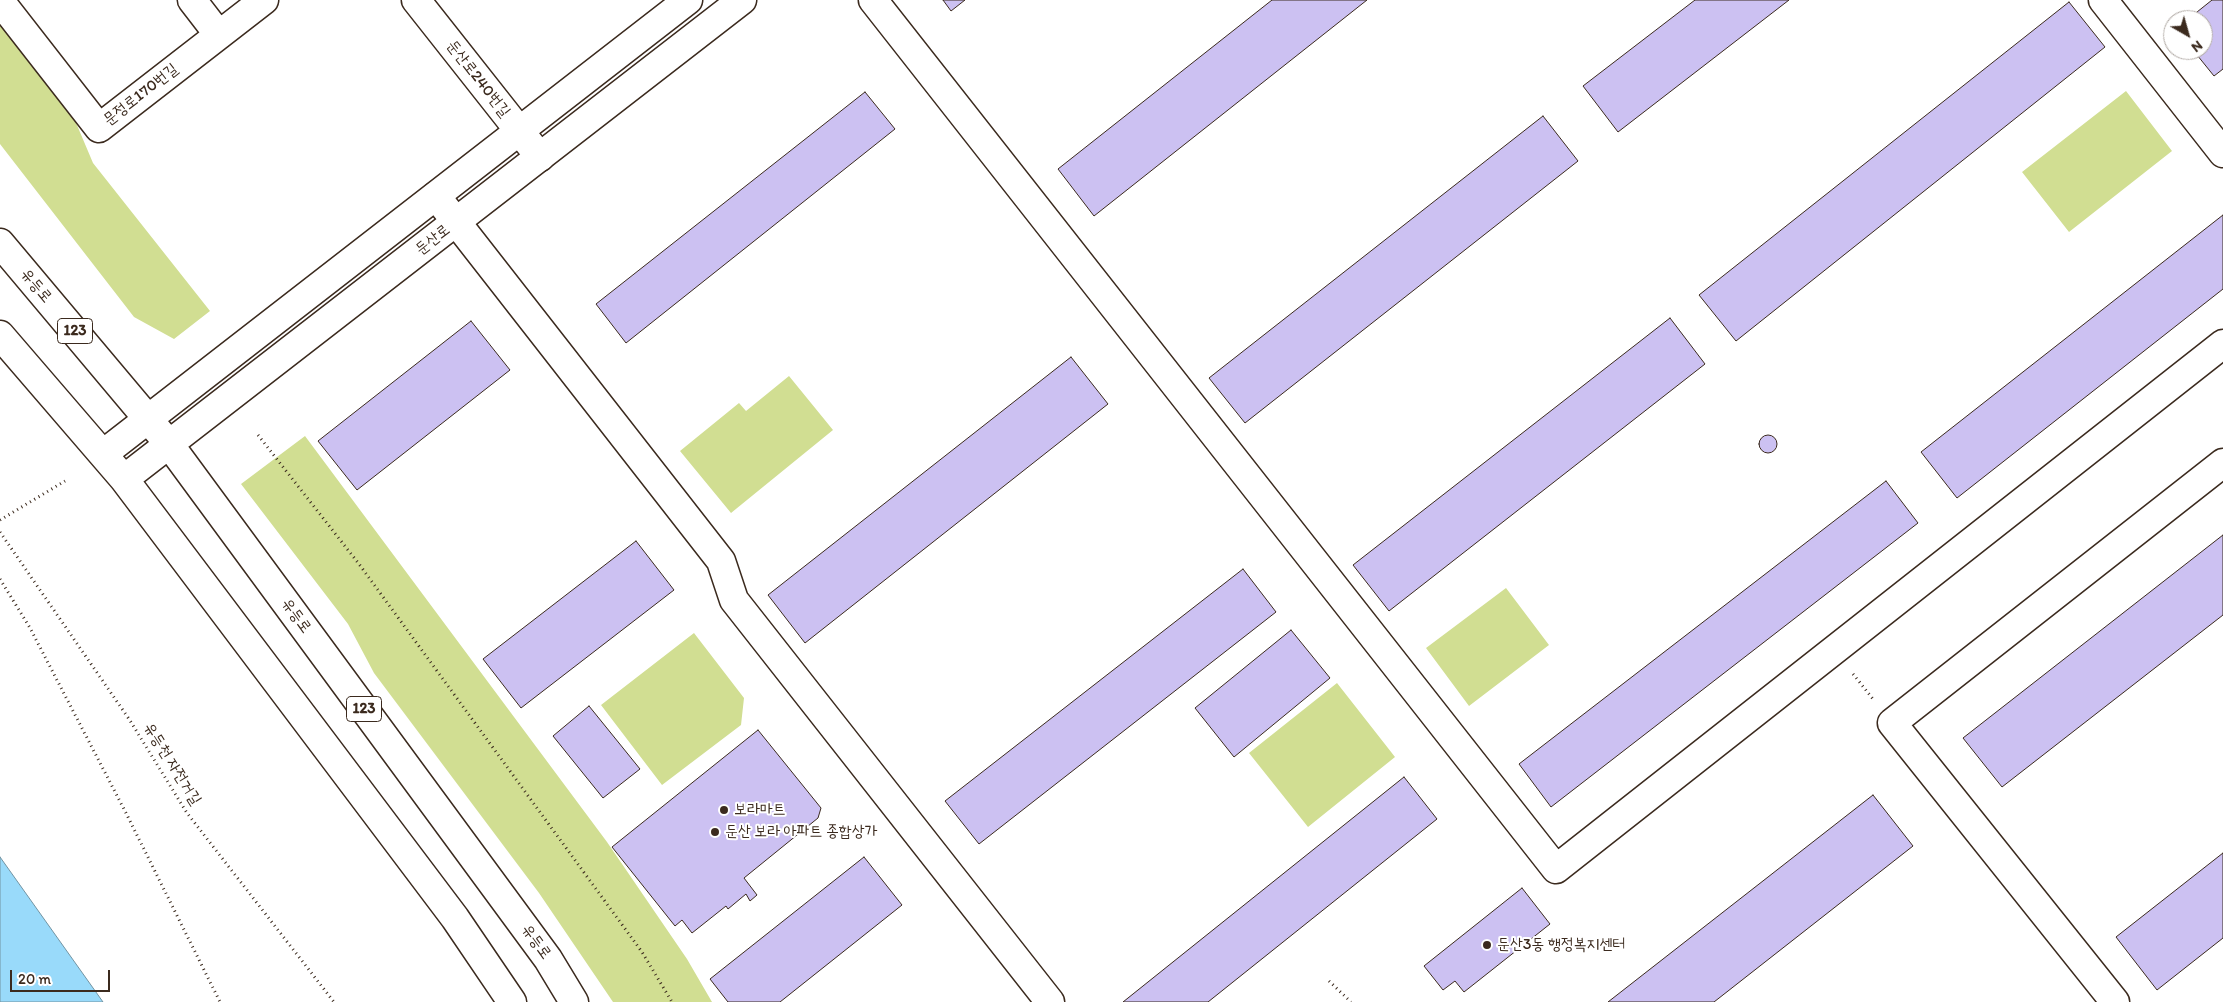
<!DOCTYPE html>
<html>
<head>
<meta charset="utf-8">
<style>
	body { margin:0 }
	#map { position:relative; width:2223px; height:1002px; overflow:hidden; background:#fff; font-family:Itim,sans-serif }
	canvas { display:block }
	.north { position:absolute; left:2163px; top:10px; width:50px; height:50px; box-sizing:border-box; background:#fff; border:1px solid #b1aaa5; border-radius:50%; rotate:142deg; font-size:14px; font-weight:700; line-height:20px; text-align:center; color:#3b2a1e }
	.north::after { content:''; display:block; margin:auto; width:18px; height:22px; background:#3b2a1e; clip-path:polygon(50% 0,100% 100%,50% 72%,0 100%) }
	.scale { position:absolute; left:10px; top:970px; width:100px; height:22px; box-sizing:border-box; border:2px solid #3b2a1e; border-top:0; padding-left:6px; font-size:15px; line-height:18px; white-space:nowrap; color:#3b2a1e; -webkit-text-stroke:4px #fff; paint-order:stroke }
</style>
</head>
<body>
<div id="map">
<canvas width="2223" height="1002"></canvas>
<div class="north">N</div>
<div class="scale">20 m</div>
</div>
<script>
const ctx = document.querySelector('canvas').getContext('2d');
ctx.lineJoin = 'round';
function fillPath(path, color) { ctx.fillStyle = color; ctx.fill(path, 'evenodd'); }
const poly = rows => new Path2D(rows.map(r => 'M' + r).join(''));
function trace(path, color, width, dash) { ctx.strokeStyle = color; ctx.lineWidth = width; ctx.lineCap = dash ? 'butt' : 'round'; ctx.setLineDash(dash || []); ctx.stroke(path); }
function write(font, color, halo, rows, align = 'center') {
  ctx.font = font + ' Itim,"Poor Story",sans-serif'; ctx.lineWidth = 4; ctx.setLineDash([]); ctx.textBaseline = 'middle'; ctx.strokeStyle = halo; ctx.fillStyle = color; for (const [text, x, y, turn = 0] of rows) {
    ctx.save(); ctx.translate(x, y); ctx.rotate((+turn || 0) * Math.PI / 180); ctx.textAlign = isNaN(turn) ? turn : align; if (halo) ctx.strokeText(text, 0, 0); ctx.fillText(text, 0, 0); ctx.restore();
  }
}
const green = poly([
	[0,22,74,118,93,163,210,311,174,339,134,317,0,144],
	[2126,91,2172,151,2069,232,2022,172],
	[789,376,833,430,731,513,680,451,739,403,746,411],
	[305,436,607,842,687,959,712,1002,613,1002,539,893,374,673,348,624,241,484],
	[1506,588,1549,645,1469,706,1426,648],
	[694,633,744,698,741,725,662,785,601,705],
	[1337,683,1395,757,1308,827,1249,753]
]);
const water = poly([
	[0,857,103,1002,0,1002,0,857]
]);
const building = poly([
	[943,0,965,0,951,11,943,0],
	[1272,0,1367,0,1094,216,1058,169,1272,0],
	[1695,0,1789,0,1618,132,1583,86,1695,0],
	[2212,0,2223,0,2223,69,2214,76,2193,50,2203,50,2203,20,2187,20,2212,0],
	[2069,2,2105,47,1736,341,1699,295,2069,2],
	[865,92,895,129,626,343,596,304,865,92],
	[1543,116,1578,161,1245,423,1209,378,1543,116],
	[2223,215,2223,289,1957,498,1921,452,2223,215],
	[1670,318,1705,364,1389,611,1353,565,1670,318],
	[471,321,510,370,357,490,318,441,471,321],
	[1071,357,1108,404,805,643,768,595,1071,357],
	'1759 444a9 9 0 1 1 18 0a9 9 0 1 1-18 0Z',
	[1886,481,1918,523,1551,807,1519,764,1886,481],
	[2223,535,2223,615,2002,787,1963,738,2223,535],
	[636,541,674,590,521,708,483,659,636,541],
	[1243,569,1276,612,979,844,945,801,1243,569],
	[1291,630,1330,678,1234,757,1195,708,1291,630],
	[589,706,640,769,603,798,553,736,589,706],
	[758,730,821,808,818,818,744,878,757,895,750,901,746,894,728,909,726,906,692,933,682,920,675,926,612,847,758,730],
	[1404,777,1437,819,1208,1002,1123,1002,1404,777],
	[1873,795,1913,846,1714,1002,1608,1002,1873,795],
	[2223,853,2223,938,2157,990,2116,937,2223,853],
	[864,857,902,905,780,1002,728,1002,710,979,864,857],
	[1522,888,1550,924,1464,992,1455,981,1443,990,1424,966,1522,888]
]);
const path = poly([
	[258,435,359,564,642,952,672,1002],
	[0,520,65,481],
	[0,532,129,719,187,813,334,1002],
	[0,579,30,628,126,813,220,1002],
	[1853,674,1873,699],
	[1329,981,1351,1002]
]);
const minor = poly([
	[192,0,219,35],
	[416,0,540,157],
	[873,0,1556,869,2223,344],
	[2103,0,2223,153],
	[0,1,99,128,264,0],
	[436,196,721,561,734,600,1050,1002],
	[2115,1002,1892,723,2223,463]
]);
const major = poly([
	[0,243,169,444,548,959,574,1002],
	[0,335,124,479,455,918,512,1002],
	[103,454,688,0],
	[124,479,742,0]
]);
const markers = [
	[724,810,5,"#3b2a1e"],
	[715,832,5,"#3b2a1e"],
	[1487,945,5,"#3b2a1e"]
];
const shields = [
	[75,331,35],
	[364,709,35]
];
const shieldNames = [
	["123",75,331],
	["123",364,709]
];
const streetNames = [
	["둔산로240번길",478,79,52],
	["문정로170번길",141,95,-38],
	["둔산로",433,240,-38],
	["유등로",36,286,50],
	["유등로",296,616,54],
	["유등천 자전거길",172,764,58],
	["유등로",536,942,54]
];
const poiNames = [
	["보라마트",734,810],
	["둔산 보라 아파트 종합상가",725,832],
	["둔산3동 행정복지센터",1497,945]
];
fillPath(green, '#d1de92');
fillPath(water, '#99dafa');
trace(water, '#7394a2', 1);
fillPath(building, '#ccc1f2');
trace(building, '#3b2a1e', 1);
trace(minor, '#3b2a1e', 31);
trace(major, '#3b2a1e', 31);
trace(path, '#3b2a1e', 3, [1, 4]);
trace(minor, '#fff', 28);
trace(major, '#fff', 28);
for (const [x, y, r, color] of markers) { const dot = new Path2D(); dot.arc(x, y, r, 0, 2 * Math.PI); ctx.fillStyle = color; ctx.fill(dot); trace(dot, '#fff', 2); }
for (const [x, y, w] of shields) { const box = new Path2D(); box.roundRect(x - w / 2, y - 12.5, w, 25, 4); ctx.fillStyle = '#fff'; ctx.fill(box); trace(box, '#3b2a1e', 1); }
write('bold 15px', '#3b2a1e', null, shieldNames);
write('16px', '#3b2a1e', '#fff', streetNames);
write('16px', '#3b2a1e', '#fff', poiNames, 'left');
</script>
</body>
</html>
